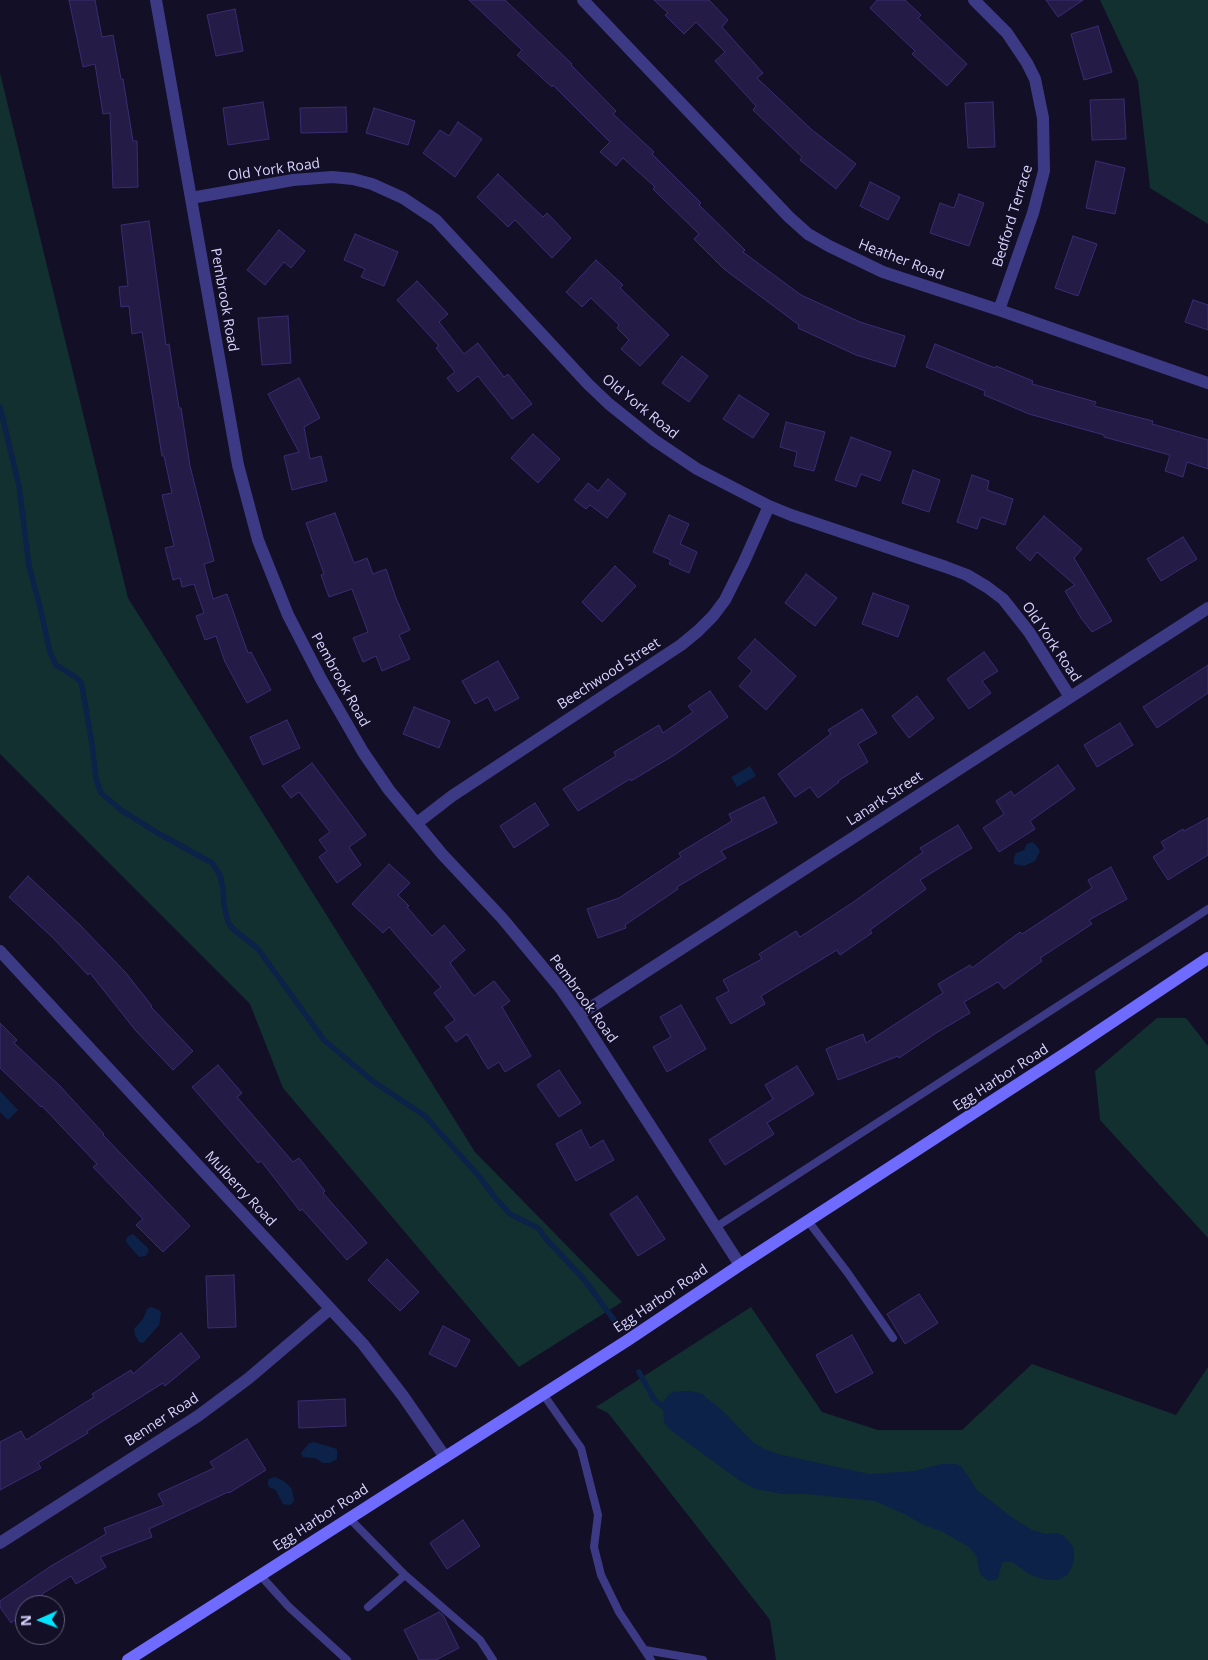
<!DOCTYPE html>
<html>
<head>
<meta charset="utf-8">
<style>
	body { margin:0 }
	#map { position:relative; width:1208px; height:1660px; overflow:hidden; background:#130f26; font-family:"Open Sans",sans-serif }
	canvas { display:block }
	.north { position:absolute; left:15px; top:1595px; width:50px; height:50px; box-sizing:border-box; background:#130f26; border:1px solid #625e7d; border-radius:50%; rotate:268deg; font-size:14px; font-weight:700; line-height:20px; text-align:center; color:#d9d4ff }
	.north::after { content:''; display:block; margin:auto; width:18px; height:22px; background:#00e5ff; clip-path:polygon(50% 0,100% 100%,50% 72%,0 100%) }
</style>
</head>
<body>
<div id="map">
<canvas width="1208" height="1660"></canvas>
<div class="north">N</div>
</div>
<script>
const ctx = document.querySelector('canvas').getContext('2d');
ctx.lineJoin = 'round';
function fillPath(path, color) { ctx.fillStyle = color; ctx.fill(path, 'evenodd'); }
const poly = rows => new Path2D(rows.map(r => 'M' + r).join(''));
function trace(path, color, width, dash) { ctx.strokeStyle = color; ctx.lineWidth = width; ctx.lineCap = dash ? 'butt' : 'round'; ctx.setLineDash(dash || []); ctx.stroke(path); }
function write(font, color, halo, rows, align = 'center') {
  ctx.font = font + ' "Open Sans",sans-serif'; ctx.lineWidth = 4; ctx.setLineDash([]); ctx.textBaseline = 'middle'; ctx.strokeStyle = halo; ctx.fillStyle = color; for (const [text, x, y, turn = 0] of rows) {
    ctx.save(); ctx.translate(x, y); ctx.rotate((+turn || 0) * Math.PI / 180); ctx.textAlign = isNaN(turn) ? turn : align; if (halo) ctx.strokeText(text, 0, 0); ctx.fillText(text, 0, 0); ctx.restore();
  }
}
const green = poly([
	[1100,0,1208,0,1208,224,1150,188,1138,81],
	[0,73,128,598,475,1152,622,1302,519,1367,283,1088,250,1004,0,754],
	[1157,1018,1186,1018,1208,1046,1208,1238,1100,1120,1095,1071],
	[751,1307,822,1412,878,1430,962,1430,1032,1364,1176,1415,1208,1367,1208,1660,776,1660,770,1620,608,1413,596,1407]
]);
const water = poly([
	[750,766,756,776,737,787,731,777],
	[1032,842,1036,845,1040,851,1035,861,1024,866,1014,864,1014,858,1016,853,1024,850,1027,844],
	[0,1091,18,1110,8,1120,0,1112],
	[133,1234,147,1247,149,1250,146,1256,139,1257,126,1242,127,1237],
	[151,1307,159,1310,161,1313,159,1325,144,1342,142,1343,139,1342,135,1335,134,1329,143,1319,147,1309],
	[682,1391,692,1391,702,1394,722,1410,753,1442,764,1449,778,1454,869,1474,915,1471,941,1464,956,1464,961,1466,978,1491,1013,1518,1032,1530,1046,1534,1057,1533,1064,1536,1074,1548,1074,1559,1072,1567,1068,1574,1059,1580,1048,1580,1039,1578,1029,1574,1012,1562,1005,1562,1002,1563,998,1579,989,1581,982,1576,979,1571,977,1558,974,1553,969,1547,943,1532,922,1524,906,1515,875,1501,807,1494,782,1494,756,1489,740,1481,669,1429,664,1422,663,1402,668,1395,673,1392],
	[314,1442,337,1449,337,1459,330,1463,323,1463,315,1458,303,1457,301,1453,309,1443],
	[275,1477,284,1481,292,1489,294,1501,290,1505,283,1504,275,1489,270,1488,268,1485,268,1479]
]);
const stream = poly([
	[0,407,19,486,29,566,40,607,50,652,56,665,74,676,80,681,82,686,92,744,96,779,101,793,121,810,156,832,212,863,220,875,223,889,224,905,228,922,232,928,258,949,324,1040,374,1082,425,1116,479,1176,493,1195,510,1214,538,1228,546,1239,583,1278,614,1320],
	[639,1372,654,1399,669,1412]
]);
const building = poly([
	[69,0,95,0,102,37,113,35,121,79,123,79,133,141,137,141,138,187,113,188,110,113,103,114,95,64,83,67,69,0],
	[469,0,505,0,572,64,571,65,616,111,613,114,654,152,652,154,701,203,699,205,745,250,743,252,801,295,860,322,905,336,895,367,856,355,798,328,799,325,724,269,694,239,699,234,653,189,655,187,623,158,616,166,600,152,610,142,553,85,552,87,517,55,522,50,469,0],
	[654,0,709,0,728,20,722,27,763,73,757,78,812,130,856,164,836,189,800,160,802,157,753,110,756,106,715,61,725,52,696,22,684,34,665,15,668,13,654,0],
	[877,0,905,0,921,15,918,18,967,64,947,86,912,54,915,51,870,8,877,0],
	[1046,0,1083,0,1058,17,1046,0],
	[235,9,243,51,216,56,207,15,235,9],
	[1098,26,1112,72,1084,80,1071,34,1098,26],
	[1124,99,1126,139,1092,140,1090,100,1124,99],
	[263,102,269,139,228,145,223,108,263,102],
	[993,102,995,147,968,148,965,103,993,102],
	[346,107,347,132,301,133,300,108,346,107],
	[374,108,415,121,408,145,366,133,374,108],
	[458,122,482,139,455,177,423,153,440,130,449,136,458,122],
	[1096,161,1125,168,1115,214,1086,208,1096,161],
	[498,174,543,217,547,213,571,238,552,258,515,220,508,227,477,197,498,174],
	[870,182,900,197,888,220,860,206,870,182],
	[959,194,984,203,969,246,930,233,940,203,954,208,959,194],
	[149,221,166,345,169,344,179,408,181,408,190,466,214,561,204,564,213,599,227,594,248,653,251,652,271,690,247,703,225,662,216,636,205,640,196,616,204,613,194,584,182,587,180,578,173,580,165,548,174,546,162,495,172,493,164,456,162,456,142,332,132,334,129,306,121,307,119,287,128,286,121,225,149,221],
	[279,230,305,251,291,268,284,262,265,285,247,270,279,230],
	[355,234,398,252,384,286,361,277,365,269,344,260,355,234],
	[1073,236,1097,244,1078,296,1055,288,1073,236],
	[596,260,623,285,620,288,669,335,640,366,621,349,629,340,617,328,619,325,591,298,582,307,566,292,596,260],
	[417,281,448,314,439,322,464,354,478,343,504,377,508,374,532,404,512,419,478,376,458,392,447,378,455,372,436,348,439,346,397,300,417,281],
	[1193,300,1208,305,1208,330,1185,322,1193,300],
	[288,316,291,363,262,365,258,318,288,316],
	[935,344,995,368,996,366,1033,381,1032,384,1096,402,1094,406,1153,421,1152,424,1208,440,1208,469,1187,462,1183,477,1165,471,1170,455,1104,437,1104,435,1029,414,984,395,985,391,926,367,935,344],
	[682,356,708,376,689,402,662,383,682,356],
	[299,378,320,418,304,427,310,459,321,456,327,481,292,490,284,456,299,452,268,394,299,378],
	[739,395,769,414,753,438,723,419,739,395],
	[786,422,825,432,814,471,794,466,797,452,780,447,786,422],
	[533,434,560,459,538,483,511,458,533,434],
	[851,437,891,452,880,481,861,474,856,487,835,480,851,437],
	[913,470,940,480,929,512,902,503,913,470],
	[972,475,989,481,987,490,1013,499,1005,525,981,517,977,529,957,522,972,475],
	[608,479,626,494,607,518,590,505,586,509,574,500,588,483,598,491,608,479],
	[335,513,354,563,367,558,373,574,386,569,396,598,410,630,399,635,410,659,382,671,376,656,363,662,353,638,368,632,352,589,329,597,321,575,324,574,306,523,335,513],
	[669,515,689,524,680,544,697,552,689,573,669,564,671,560,653,552,669,515],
	[1044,516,1082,549,1074,558,1112,621,1092,632,1081,618,1065,591,1075,585,1037,552,1030,561,1016,548,1044,516],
	[1183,537,1197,559,1161,581,1147,559,1183,537],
	[615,566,636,586,602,622,582,602,615,566],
	[806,574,837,598,815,626,785,603,806,574],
	[873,593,909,606,898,637,862,624,873,593],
	[755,639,796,676,766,710,739,686,752,671,738,658,755,639],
	[984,652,998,671,982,681,991,693,969,709,947,679,984,652],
	[498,661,519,698,495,711,488,697,475,704,462,681,498,661],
	[1208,665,1208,693,1157,728,1143,707,1208,665],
	[710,691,728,717,676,754,631,781,630,779,578,811,563,789,616,756,614,752,659,725,663,733,693,712,688,706,710,691],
	[917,696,934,718,909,738,892,716,917,696],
	[414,707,450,721,439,748,403,734,414,707],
	[862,709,877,733,858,744,868,762,838,781,839,782,818,798,810,787,795,797,778,774,831,734,828,730,862,709],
	[287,720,300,748,263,765,250,737,287,720],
	[1120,723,1133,745,1097,767,1084,745,1120,723],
	[312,763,366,835,349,847,361,865,337,883,319,857,327,851,319,840,330,832,299,792,291,798,282,786,312,763],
	[1058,765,1075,789,1030,821,1035,829,999,852,983,828,1004,814,996,801,1011,791,1014,796,1058,765],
	[764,797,777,823,721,851,726,858,677,887,678,889,625,925,626,928,598,938,587,909,619,898,681,857,679,853,732,821,729,814,764,797],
	[535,803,549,825,514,848,500,826,535,803],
	[1208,818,1208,855,1168,880,1153,857,1165,849,1161,842,1183,829,1184,831,1208,818],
	[958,825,972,848,920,880,926,889,870,930,872,933,840,955,837,950,761,996,765,1004,731,1024,716,998,729,991,723,980,762,959,759,954,796,931,800,937,852,903,923,852,920,848,958,825],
	[389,864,410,883,398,895,409,906,407,907,432,936,444,925,465,950,450,963,474,996,494,981,510,1001,502,1007,531,1056,505,1072,499,1062,488,1069,467,1034,456,1042,445,1027,455,1020,434,993,441,987,389,927,383,933,352,904,389,864],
	[1111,867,1127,899,1089,920,1092,924,1040,958,1042,961,1004,989,998,982,964,1002,970,1013,936,1033,899,1058,898,1056,838,1080,826,1049,863,1034,866,1043,943,993,938,984,970,965,972,968,1020,932,1022,934,1092,888,1088,880,1111,867],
	[28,876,80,925,126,973,152,1006,151,1007,193,1051,173,1070,136,1031,90,973,88,975,52,937,9,897,28,876],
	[681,1005,706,1049,667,1072,653,1047,671,1037,660,1017,681,1005],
	[0,1023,17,1040,14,1043,60,1086,104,1134,103,1135,190,1226,163,1252,136,1225,143,1219,93,1167,97,1164,42,1106,41,1107,0,1068,0,1023],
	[218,1065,242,1093,237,1097,293,1162,299,1158,325,1191,323,1193,367,1243,347,1260,302,1209,300,1211,261,1161,258,1163,192,1087,218,1065],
	[797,1066,814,1094,767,1123,774,1134,725,1165,709,1140,773,1099,765,1085,797,1066],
	[559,1070,581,1103,559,1117,537,1085,559,1070],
	[581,1130,590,1148,603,1140,614,1160,576,1181,556,1144,581,1130],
	[637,1196,665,1239,638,1256,610,1214,637,1196],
	[387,1259,419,1292,400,1311,368,1280,387,1259],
	[234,1275,236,1327,208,1328,206,1276,234,1275],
	[919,1294,938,1323,905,1344,887,1314,919,1294],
	[443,1326,470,1340,456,1367,429,1354,443,1326],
	[181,1333,200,1357,165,1386,163,1383,87,1431,88,1433,38,1463,41,1468,0,1490,0,1442,21,1431,26,1440,94,1397,92,1394,131,1370,133,1374,181,1333],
	[852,1335,873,1373,836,1393,816,1355,852,1335],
	[345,1399,346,1426,299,1428,298,1401,345,1399],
	[247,1439,266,1470,229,1493,228,1492,149,1529,152,1537,100,1557,106,1567,76,1584,71,1576,42,1594,50,1605,25,1605,25,1613,11,1623,0,1607,0,1601,51,1566,106,1534,104,1528,164,1505,158,1494,214,1468,210,1462,247,1439],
	[463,1520,480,1546,447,1569,430,1543,463,1520],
	[439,1612,443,1615,459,1648,436,1660,419,1660,404,1630,439,1612]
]);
const service = poly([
	[808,1221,847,1272,893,1338],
	[716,1227,1208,909],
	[543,1394,581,1448,598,1515,594,1547,601,1575,619,1612,651,1660],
	[349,1518,405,1575,368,1607],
	[260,1575,289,1607,347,1660],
	[405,1575,480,1640,493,1660],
	[645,1650,703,1660]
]);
const minor = poly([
	[156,0,238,465,258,540,288,615,321,679,363,752,389,790,442,854,502,918,561,989,579,1015,740,1265],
	[583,0,789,217,808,234,829,246,883,272,999,310,1208,383],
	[974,0,1007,33,1027,63,1035,79,1043,118,1044,171,1033,213,999,310],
	[191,198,293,180,332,177,353,179,372,184,403,198,436,220,588,384,609,404,654,440,697,469,769,506,791,515,946,567,967,575,987,587,1003,599,1029,632,1070,697],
	[417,823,452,796,681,645,698,631,713,616,725,600,744,562,769,506],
	[0,951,363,1344,403,1396,445,1457],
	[579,1015,1208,608],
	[0,1543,198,1416,249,1378,330,1309]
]);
const secondary = poly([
	[128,1660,628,1340,740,1265,1069,1051,1208,958]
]);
const streetNames = [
	["Old York Road",274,170,-8],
	["Bedford Terrace",1013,216,-73],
	["Heather Road",901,260,21],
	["Pembrook Road",224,300,80],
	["Old York Road",640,407,39],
	["Old York Road",1051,642,56],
	["Beechwood Street",609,674,-33],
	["Pembrook Road",340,680,61],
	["Lanark Street",885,799,-33],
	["Pembrook Road",583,999,54],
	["Egg Harbor Road",1001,1078,-33],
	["Mulberry Road",240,1189,47],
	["Egg Harbor Road",661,1299,-34],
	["Benner Road",162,1420,-33],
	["Egg Harbor Road",321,1518,-33]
];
fillPath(green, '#12302f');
fillPath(water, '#0c2248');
trace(stream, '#0c2248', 5.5);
fillPath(building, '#241b47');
trace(building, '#3b2d73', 1);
trace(service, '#3d3a85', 8);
trace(minor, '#3d3a85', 12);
trace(secondary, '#6f6bff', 12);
write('14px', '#d9d4ff', '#130f26', streetNames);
</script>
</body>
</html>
